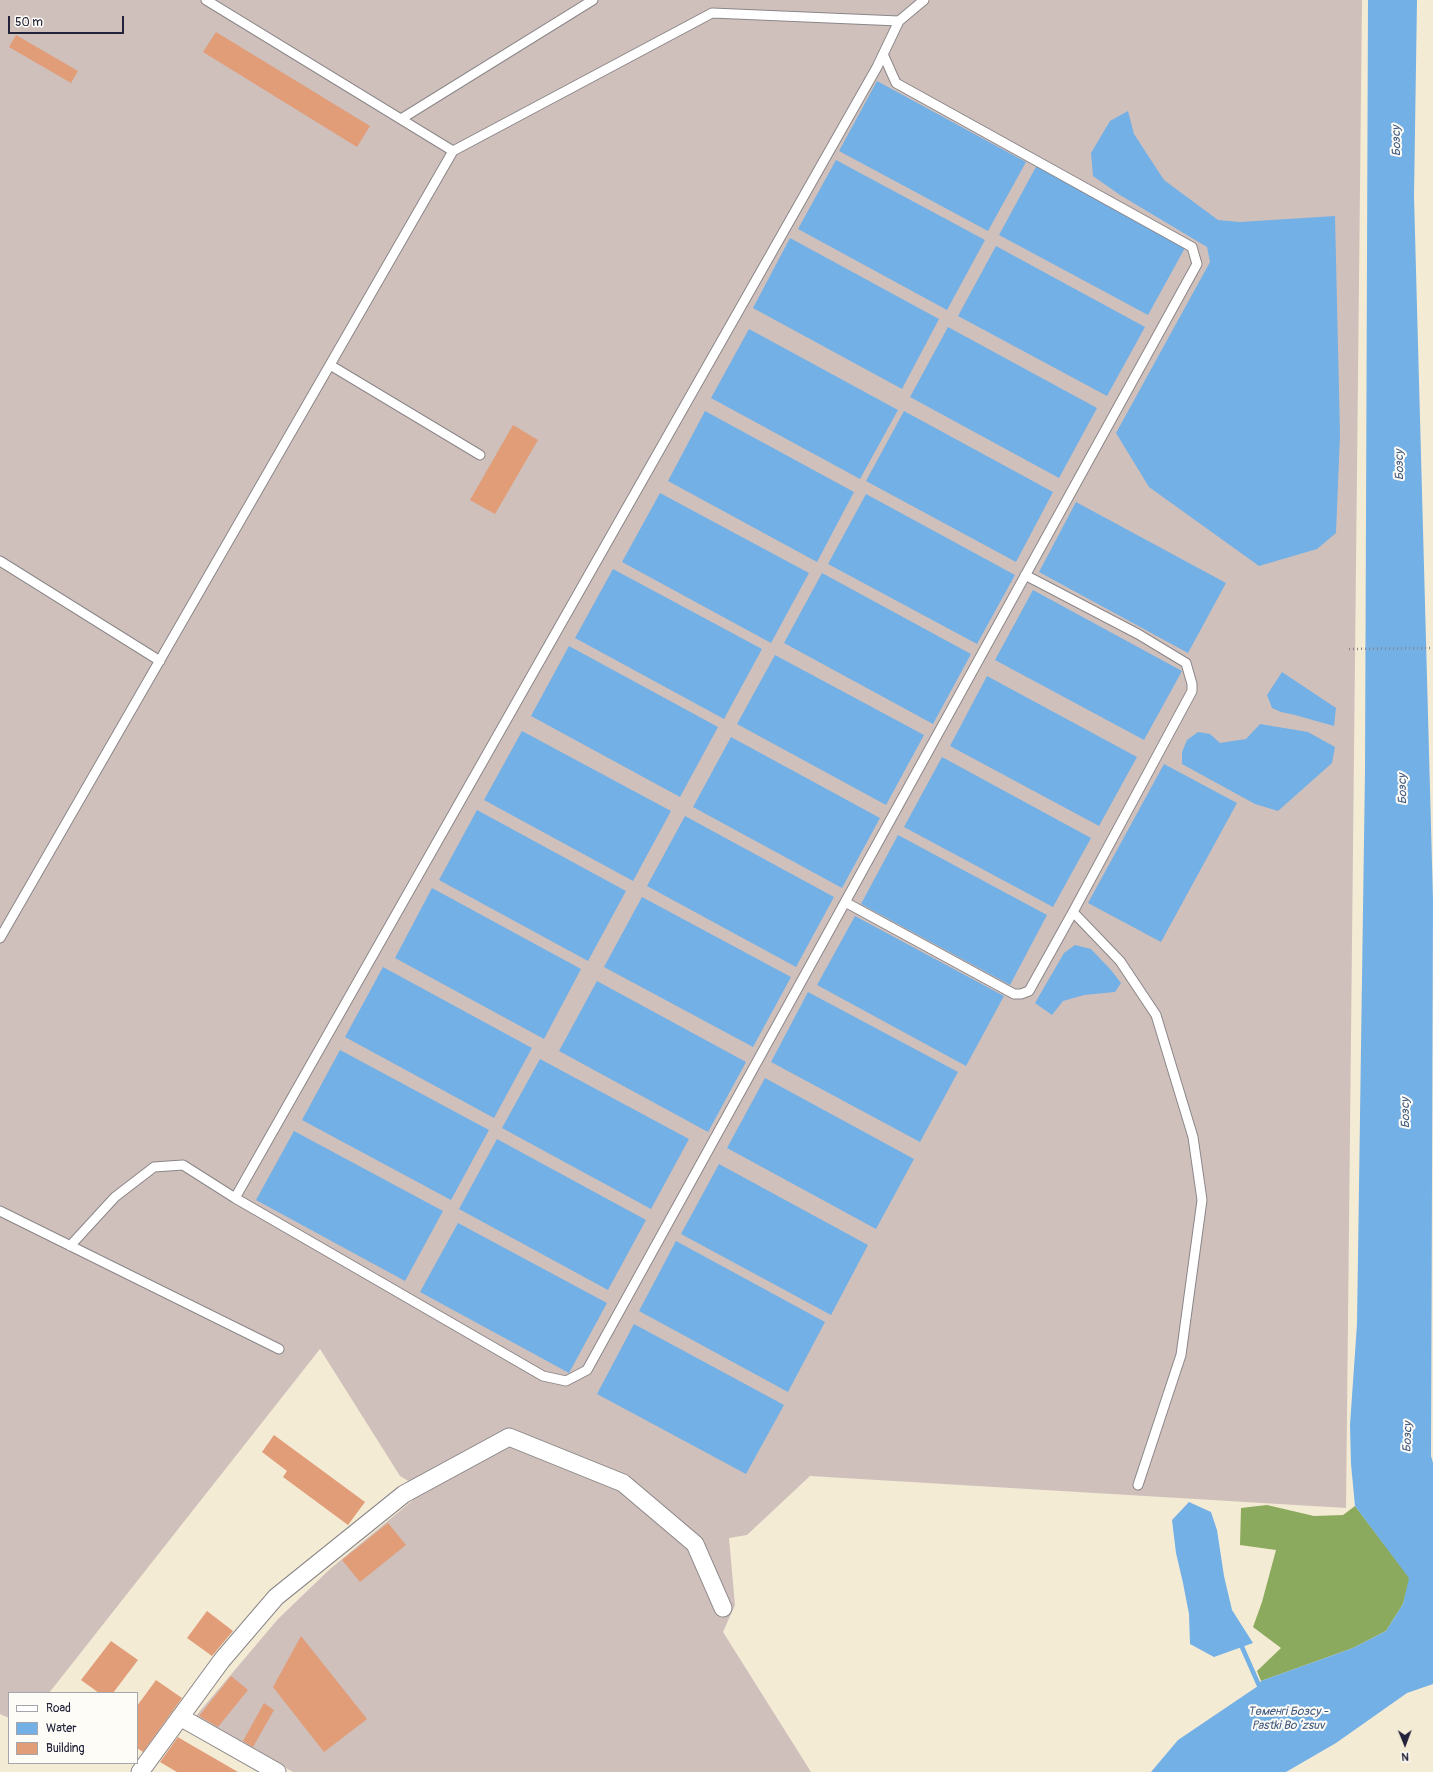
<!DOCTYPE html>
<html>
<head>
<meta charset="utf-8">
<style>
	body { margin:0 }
	#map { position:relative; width:1433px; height:1772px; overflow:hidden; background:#f4ebd5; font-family:Pangolin,sans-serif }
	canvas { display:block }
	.legend { position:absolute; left:8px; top:1692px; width:130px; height:72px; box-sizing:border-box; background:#fdfcf7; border:1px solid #a5a5ac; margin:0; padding:5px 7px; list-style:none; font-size:12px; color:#22223b }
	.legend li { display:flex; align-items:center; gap:8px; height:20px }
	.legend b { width:20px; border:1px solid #a5a5ac }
	.north { position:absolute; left:1385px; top:1724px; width:40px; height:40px; -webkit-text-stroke:3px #fdfcf7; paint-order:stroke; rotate:179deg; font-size:11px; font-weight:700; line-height:16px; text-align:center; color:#22223b }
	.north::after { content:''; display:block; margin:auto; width:14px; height:18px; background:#22223b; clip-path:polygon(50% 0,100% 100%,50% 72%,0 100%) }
	.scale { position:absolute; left:8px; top:16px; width:116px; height:18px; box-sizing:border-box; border:2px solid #22223b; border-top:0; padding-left:5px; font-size:12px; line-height:14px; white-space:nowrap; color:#22223b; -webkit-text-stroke:3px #fdfcf7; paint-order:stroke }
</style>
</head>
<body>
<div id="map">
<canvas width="1433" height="1772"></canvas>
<ul class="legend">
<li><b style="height:5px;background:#fff"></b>Road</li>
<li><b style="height:11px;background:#73b0e5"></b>Water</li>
<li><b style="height:11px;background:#e19c78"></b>Building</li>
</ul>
<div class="north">N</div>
<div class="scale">50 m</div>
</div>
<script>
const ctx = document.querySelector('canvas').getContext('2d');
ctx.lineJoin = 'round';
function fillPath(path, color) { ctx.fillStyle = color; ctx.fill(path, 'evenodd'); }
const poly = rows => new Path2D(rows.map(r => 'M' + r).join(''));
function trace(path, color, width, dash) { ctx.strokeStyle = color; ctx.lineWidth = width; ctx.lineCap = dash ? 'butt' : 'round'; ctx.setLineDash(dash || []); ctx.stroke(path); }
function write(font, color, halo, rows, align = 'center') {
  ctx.font = font + ' Pangolin,sans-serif'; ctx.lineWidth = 4; ctx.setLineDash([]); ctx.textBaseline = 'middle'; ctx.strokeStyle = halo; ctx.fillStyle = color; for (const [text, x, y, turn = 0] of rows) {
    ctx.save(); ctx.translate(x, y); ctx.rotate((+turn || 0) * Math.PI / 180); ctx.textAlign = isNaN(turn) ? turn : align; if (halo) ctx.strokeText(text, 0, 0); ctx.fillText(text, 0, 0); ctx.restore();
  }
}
const industrial = poly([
	[0,0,1362,0,1346,1508,810,1476,747,1535,729,1538,735,1605,723,1632,811,1772,293,1772,195,1717,278,1619,330,1569,413,1500,402,1485,410,1482,400,1476,320,1349,49,1693,9,1693,9,1718,0,1714]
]);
const forest = poly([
	[1267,1505,1314,1516,1343,1515,1355,1506,1410,1578,1403,1604,1386,1631,1353,1648,1261,1681,1257,1671,1281,1648,1253,1627,1262,1602,1276,1550,1240,1545,1241,1508]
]);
const water = poly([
	[1368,0,1417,0,1414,196,1433,900,1431,1456,1433,1463,1433,1684,1407,1693,1336,1743,1286,1772,1151,1772,1178,1740,1258,1686,1261,1681,1353,1648,1386,1631,1403,1604,1409,1578,1355,1506,1351,1464,1350,1425,1357,1324,1365,771],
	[877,81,1026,162,988,231,839,151],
	[1128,111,1134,134,1164,180,1218,220,1240,222,1335,216,1340,435,1336,533,1317,549,1259,566,1149,487,1116,433,1210,262,1207,247,1120,195,1093,176,1091,153,1110,121],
	[836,160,985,240,947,310,798,229],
	[1037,165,1186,246,1148,315,999,235],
	[790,238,939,319,902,389,753,308],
	[996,246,1145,327,1107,396,958,316],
	[948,327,1097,408,1059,478,910,397],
	[749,329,898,410,860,479,711,398],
	[705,411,854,492,817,562,668,481],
	[904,411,1053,492,1016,562,866,481],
	[660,493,809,573,771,643,622,562],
	[866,494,1015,575,977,644,828,564],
	[1076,502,1226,583,1188,653,1039,572],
	[613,569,762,649,724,719,575,638],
	[822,573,971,654,933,724,784,643],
	[1033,590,1182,671,1144,740,995,660],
	[569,646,718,727,680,797,531,716],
	[775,655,924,735,886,805,737,724],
	[1282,672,1336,708,1334,726,1295,715,1281,712,1272,708,1267,695],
	[987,676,1137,757,1099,826,950,746],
	[1260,724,1308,732,1335,747,1332,763,1278,811,1255,804,1182,764,1182,752,1187,740,1198,732,1210,734,1220,743,1246,739],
	[522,731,671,811,633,881,484,800],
	[731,737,880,818,842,888,693,807],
	[942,757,1091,838,1053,907,904,827],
	[1164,764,1237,803,1161,942,1088,903],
	[477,810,626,891,588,961,439,880],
	[685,816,834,897,796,967,647,886],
	[898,835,1047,915,1010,985,861,904],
	[432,888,581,969,544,1039,395,958],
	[642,897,791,977,753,1047,604,967],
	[855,916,1004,996,966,1066,817,985],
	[1075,945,1091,949,1111,970,1121,983,1115,992,1084,995,1063,1001,1052,1015,1035,1003,1064,953],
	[383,967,532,1048,494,1118,345,1037],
	[597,981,746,1062,708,1132,559,1051],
	[808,992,958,1072,920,1142,771,1062],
	[340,1050,489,1130,451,1200,302,1120],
	[540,1059,689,1139,651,1209,502,1128],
	[765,1078,914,1159,876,1229,727,1148],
	[294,1131,443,1211,405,1281,256,1200],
	[497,1139,646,1220,608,1290,459,1209],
	[719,1164,868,1245,831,1315,681,1234],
	[458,1223,607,1303,569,1373,420,1292],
	[676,1241,825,1322,788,1392,639,1311],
	[634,1324,784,1405,746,1474,597,1394],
	[1189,1502,1211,1512,1217,1530,1224,1576,1232,1610,1253,1643,1214,1657,1190,1644,1189,1614,1183,1583,1176,1553,1172,1520]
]);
const stream = poly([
	[1242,1647,1261,1690]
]);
const building = poly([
	[216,32,370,126,357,147,203,52],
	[16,35,78,71,71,83,9,47],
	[513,425,538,440,495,514,470,500],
	[274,1435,365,1502,348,1525,283,1477,287,1471,262,1452],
	[388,1523,406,1545,360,1582,342,1560],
	[207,1611,233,1631,212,1656,187,1638],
	[301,1636,367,1719,324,1752,273,1687],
	[111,1641,138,1660,113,1693,99,1693,81,1680],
	[231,1676,248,1690,218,1727,199,1716],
	[156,1680,182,1698,143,1752,137,1748,137,1706],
	[264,1703,274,1710,253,1747,243,1741],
	[178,1737,181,1739,238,1772,177,1772,160,1762]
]);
const path = poly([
	[1349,649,1433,648]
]);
const lane = poly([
	[206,0,453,151,712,13,899,21,924,0],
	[401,119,593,0],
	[330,365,480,455],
	[0,561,160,661],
	[845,902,1014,994,1021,994,1029,991,1073,912,1192,691,1192,684,1186,663,1138,634,1025,575],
	[1073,912,1120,961,1156,1015,1193,1137,1202,1200,1181,1355,1138,1485],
	[0,938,453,151],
	[235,1198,877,67,899,21],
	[0,1211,279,1349],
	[70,1246,115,1197,154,1167,183,1165,235,1198,543,1376,566,1381,587,1370,1197,264,1192,247,896,83,883,54]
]);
const street = poly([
	[180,1717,277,1772],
	[140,1772,222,1660,276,1597,404,1494,509,1437,623,1483,695,1544,723,1608]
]);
const waterNames = [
	["Бозсу",1397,141,-91],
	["Бозсу",1400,465,-91],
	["Бозсу",1403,789,-91],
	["Бозсу",1406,1113,-91],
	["Бозсу",1408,1437,-88],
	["Төменгі Бозсу -",1288,1712],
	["Pastki Boʻzsuv",1288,1726]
];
fillPath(industrial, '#d0c0bc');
fillPath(forest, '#8caa5d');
fillPath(water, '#73b0e5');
trace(stream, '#73b0e5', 4.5);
fillPath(building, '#e19c78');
trace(lane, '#8b8688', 11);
trace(street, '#8b8688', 19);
trace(path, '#8b8688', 2.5, [1, 3]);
trace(lane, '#fff', 9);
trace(street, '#fff', 17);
write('italic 12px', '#425b7f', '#fdfcf7', waterNames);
</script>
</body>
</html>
